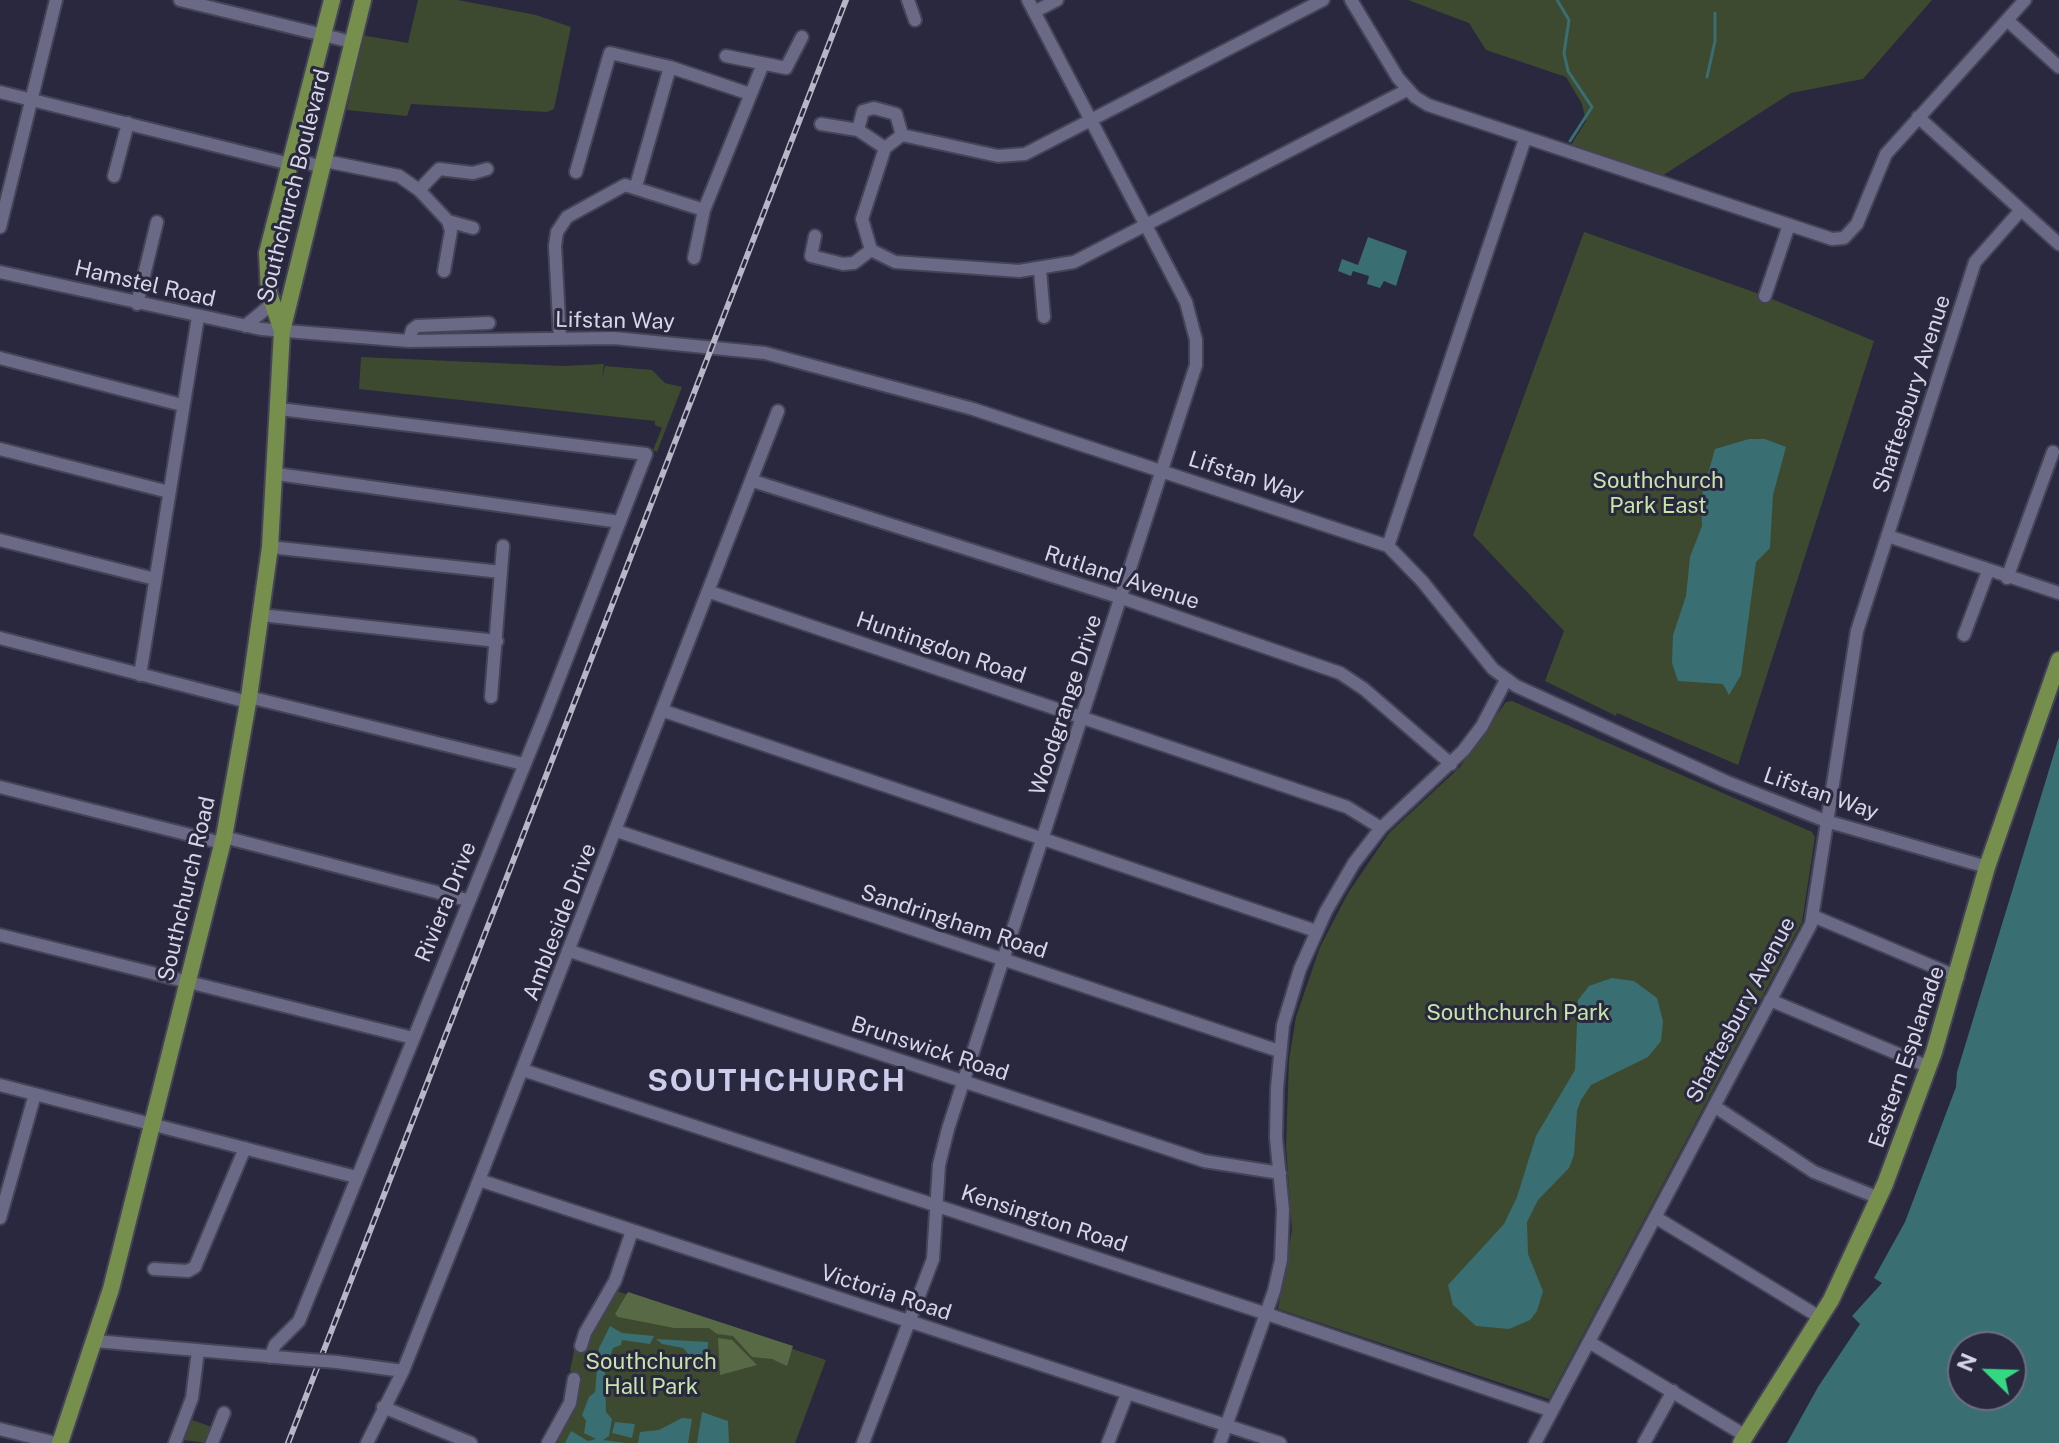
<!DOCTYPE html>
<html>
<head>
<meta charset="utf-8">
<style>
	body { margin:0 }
	#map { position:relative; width:2059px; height:1443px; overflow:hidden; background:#29283f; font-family:"Public Sans",sans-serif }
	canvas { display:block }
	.north { position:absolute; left:1947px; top:1331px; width:80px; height:80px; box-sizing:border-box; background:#29283f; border:2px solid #6e6e82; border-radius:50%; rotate:293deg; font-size:22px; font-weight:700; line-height:32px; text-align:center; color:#d6d6e6 }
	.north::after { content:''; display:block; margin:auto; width:28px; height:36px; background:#34d881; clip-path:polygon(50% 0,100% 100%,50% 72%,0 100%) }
</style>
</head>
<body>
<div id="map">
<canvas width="2059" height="1443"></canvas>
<div class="north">N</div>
</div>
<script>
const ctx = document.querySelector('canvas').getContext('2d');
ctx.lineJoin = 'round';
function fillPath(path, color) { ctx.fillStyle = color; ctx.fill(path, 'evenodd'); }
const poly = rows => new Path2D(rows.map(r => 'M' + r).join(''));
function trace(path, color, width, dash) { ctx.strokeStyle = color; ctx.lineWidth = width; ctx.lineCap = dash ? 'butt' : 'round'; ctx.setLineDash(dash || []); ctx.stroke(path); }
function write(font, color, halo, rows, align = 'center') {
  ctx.font = font + ' "Public Sans",sans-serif'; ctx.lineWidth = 6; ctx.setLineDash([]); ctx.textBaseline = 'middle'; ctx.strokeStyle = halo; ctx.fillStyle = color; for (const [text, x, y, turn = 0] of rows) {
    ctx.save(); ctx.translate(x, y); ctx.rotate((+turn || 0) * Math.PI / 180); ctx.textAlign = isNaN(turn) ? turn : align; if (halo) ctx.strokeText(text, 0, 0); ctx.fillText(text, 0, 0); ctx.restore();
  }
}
const green = poly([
	[418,0,458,0,536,15,571,27,554,109,547,112,411,104,407,116,347,110,361,35,408,43],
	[1408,0,1932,0,1863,79,1791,93,1662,176,1571,145,1586,121,1582,104,1566,77,1486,50,1469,23],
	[1584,232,1765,296,1874,341,1738,765,1617,713,1616,716,1545,681,1564,631,1473,535],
	[361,357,563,366,604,364,602,380,605,366,652,370,665,383,682,387,657,452,653,450,662,428,655,425,655,421,359,389],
	[1512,701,1812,832,1815,837,1802,922,1549,1399,1278,1309,1292,1230,1286,1146,1289,1060,1296,1017,1320,947,1348,893,1389,833,1460,767,1506,702],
	[614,1290,826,1360,795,1443,554,1443,574,1405,582,1376,570,1371,574,1351],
	[192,1420,212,1427,206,1443,184,1440]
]);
const forest = poly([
	[628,1292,793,1346,787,1366,772,1359,752,1357,733,1336,717,1334,709,1328,674,1328,618,1317,615,1314],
	[718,1338,732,1340,757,1365,720,1375]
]);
const water = poly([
	[1368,237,1407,251,1396,286,1384,281,1380,288,1367,284,1369,276,1353,271,1351,276,1338,271,1342,259,1358,265],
	[1749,439,1765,439,1786,447,1773,495,1770,548,1756,562,1741,675,1729,695,1723,684,1678,681,1672,663,1673,635,1686,596,1690,557,1702,526,1701,498,1715,449],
	[2059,737,2059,1443,1787,1443,1818,1387,1860,1324,1852,1316,1882,1283,1874,1278,1905,1222,1956,1087,1957,1072],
	[1963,1347,2011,1347,2011,1395,1963,1395],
	[1612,978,1634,981,1657,998,1663,1021,1661,1041,1648,1057,1591,1085,1581,1100,1577,1111,1574,1155,1569,1168,1538,1200,1527,1222,1528,1254,1543,1291,1537,1311,1530,1320,1509,1329,1476,1326,1453,1305,1448,1285,1504,1224,1517,1197,1536,1136,1575,1070,1578,1000,1589,986],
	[610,1326,622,1333,654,1336,650,1344,622,1340,621,1345,613,1348,605,1372,606,1412,612,1419,609,1436,603,1440,626,1443,565,1443,571,1431,588,1441,596,1439,584,1433,586,1421,582,1415,589,1397,595,1392,599,1348],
	[656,1339,708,1342,707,1366,691,1365,691,1357,683,1348,662,1344],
	[702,1412,728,1421,729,1443,697,1443],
	[682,1418,692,1419,688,1443,638,1443,640,1432,659,1430],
	[615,1422,635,1424,632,1438,612,1433]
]);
const stream = poly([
	[1557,0,1569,20,1564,53,1568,71,1592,107,1570,141],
	[1707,77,1715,41,1715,13]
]);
const minor = poly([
	[180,0,352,42],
	[908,0,915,20],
	[1323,0,1025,154,998,156,902,135,885,148,862,219,871,250,895,262,1019,271,1074,262,1407,90],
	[1351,0,1398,78,1415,97,1428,105,1832,239,1844,238,1857,224,1886,154,2025,0],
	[1034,12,1057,0],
	[2007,20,2059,67],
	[726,56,786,68,802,37],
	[0,92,290,164],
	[1918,117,2059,244],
	[821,124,858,130],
	[885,148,858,130,863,111,874,108,896,114,902,135],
	[292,159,323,167],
	[325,161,399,176,419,190,448,221,451,231,444,271],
	[576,172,610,53,670,67,750,94],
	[114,176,128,123],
	[636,186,670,67],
	[419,190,439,169,473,173,487,169],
	[448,221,473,228],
	[0,227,56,0],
	[815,236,811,256,843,264,854,263,871,250],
	[694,258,704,210,763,64],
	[1040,270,1044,317],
	[0,272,261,329,409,341,614,338,765,353,973,409,1388,546,1422,581,1493,669,1516,686,1727,782,1826,821,1987,867],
	[1765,296,1789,225],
	[137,304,157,222],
	[245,326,267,308,271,299],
	[560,339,555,246,557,232,567,217,625,185,704,210],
	[409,341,412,330,417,326,489,323],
	[0,358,182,405],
	[0,449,169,492],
	[277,474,620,522],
	[753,481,1122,598,1340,673,1364,689,1451,764],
	[1888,536,2059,593],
	[0,540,155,579],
	[1388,546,1525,139],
	[270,547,501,572],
	[2007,578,2053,452],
	[710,592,1347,807,1381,828],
	[261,615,497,641],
	[1964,635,1988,571],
	[0,638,248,702],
	[140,675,198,317],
	[249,697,523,764],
	[491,697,503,546],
	[664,711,1316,931],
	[0,787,222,843],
	[617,831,1279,1051],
	[224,837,467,900],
	[1813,916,1958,977],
	[0,935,413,1038],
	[570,951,1204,1161,1280,1173],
	[1770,1000,1929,1067],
	[523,1070,1267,1314,1552,1411],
	[0,1085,356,1177],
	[1714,1106,1814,1172,1879,1198],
	[479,1180,1280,1443],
	[1655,1217,1821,1318],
	[0,1218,35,1094],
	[154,1269,188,1271,195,1267,245,1148],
	[95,1341,298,1359],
	[1589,1342,1746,1436],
	[581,1346,585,1333,615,1281,632,1231],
	[270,1357,275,1345,299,1321,546,712,646,454,280,409],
	[337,1362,403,1371],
	[383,1407,471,1443],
	[0,1429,56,1443],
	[175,1443,192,1398,198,1351],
	[212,1443,224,1413],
	[367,1443,403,1371,479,1180,778,411],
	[548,1443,570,1403,574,1379],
	[863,1443,933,1259,939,1165,948,1129,1196,365,1196,340,1186,302,1028,0],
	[1108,1443,1127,1394],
	[1220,1443,1274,1291,1281,1260,1283,1210,1276,1138,1277,1088,1283,1025,1300,969,1326,911,1354,863,1381,828,1463,751,1482,726,1506,680],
	[1535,1443,1811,924,1857,631,1975,262,2021,210],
	[1644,1443,1673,1391]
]);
const major = poly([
	[282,331,269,293,267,253,332,0],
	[60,1443,111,1289,224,837,249,697,270,547,282,331,363,0],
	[1741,1443,1831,1300,1885,1184,1934,1052,1987,867,2059,660]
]);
const rail = poly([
	[288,1443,846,0]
]);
const minorBridge = poly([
	[298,1359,337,1362]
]);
const streetNames = [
	["Southchurch Boulevard",294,186,-76],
	["Hamstel Road",145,284,13],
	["Lifstan Way",615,321,1],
	["Shaftesbury Avenue",1912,394,-72],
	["Lifstan Way",1246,477,18],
	["Rutland Avenue",1122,578,18],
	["Huntingdon Road",941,648,19],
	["Woodgrange Drive",1066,705,-72],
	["Lifstan Way",1821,794,19],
	["Southchurch Road",187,889,-77],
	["Riviera Drive",446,902,-68],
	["Ambleside Drive",560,922,-69],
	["Sandringham Road",954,922,18],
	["Shaftesbury Avenue",1741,1010,-62],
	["Brunswick Road",930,1049,18],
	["Eastern Esplanade",1907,1057,-71],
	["Kensington Road",1044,1219,18],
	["Victoria Road",886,1293,18]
];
const parkNames = [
	["Southchurch",1658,481],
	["Park East",1658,506],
	["Southchurch Park",1518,1013],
	["Southchurch",651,1362],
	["Hall Park",651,1387]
];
const districtNames = [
	["SOUTHCHURCH",777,1082]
];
fillPath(green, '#3d4a2f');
fillPath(forest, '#586946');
fillPath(water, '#396e73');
trace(stream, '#396e73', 3);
trace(minor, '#454357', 16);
trace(major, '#454357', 20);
trace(minor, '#6b6a86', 12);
trace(major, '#768f4d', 16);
trace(rail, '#b6b6c7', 6);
trace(rail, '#29283f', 3, [9]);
trace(minorBridge, '#454357', 16, []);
trace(minorBridge, '#6b6a86', 12);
write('22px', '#d6d6e6', '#29283f', streetNames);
write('22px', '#c8e5a8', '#29283f', parkNames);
ctx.letterSpacing = '2px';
write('bold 30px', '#cccceb', '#29283f', districtNames);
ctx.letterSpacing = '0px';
</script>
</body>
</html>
